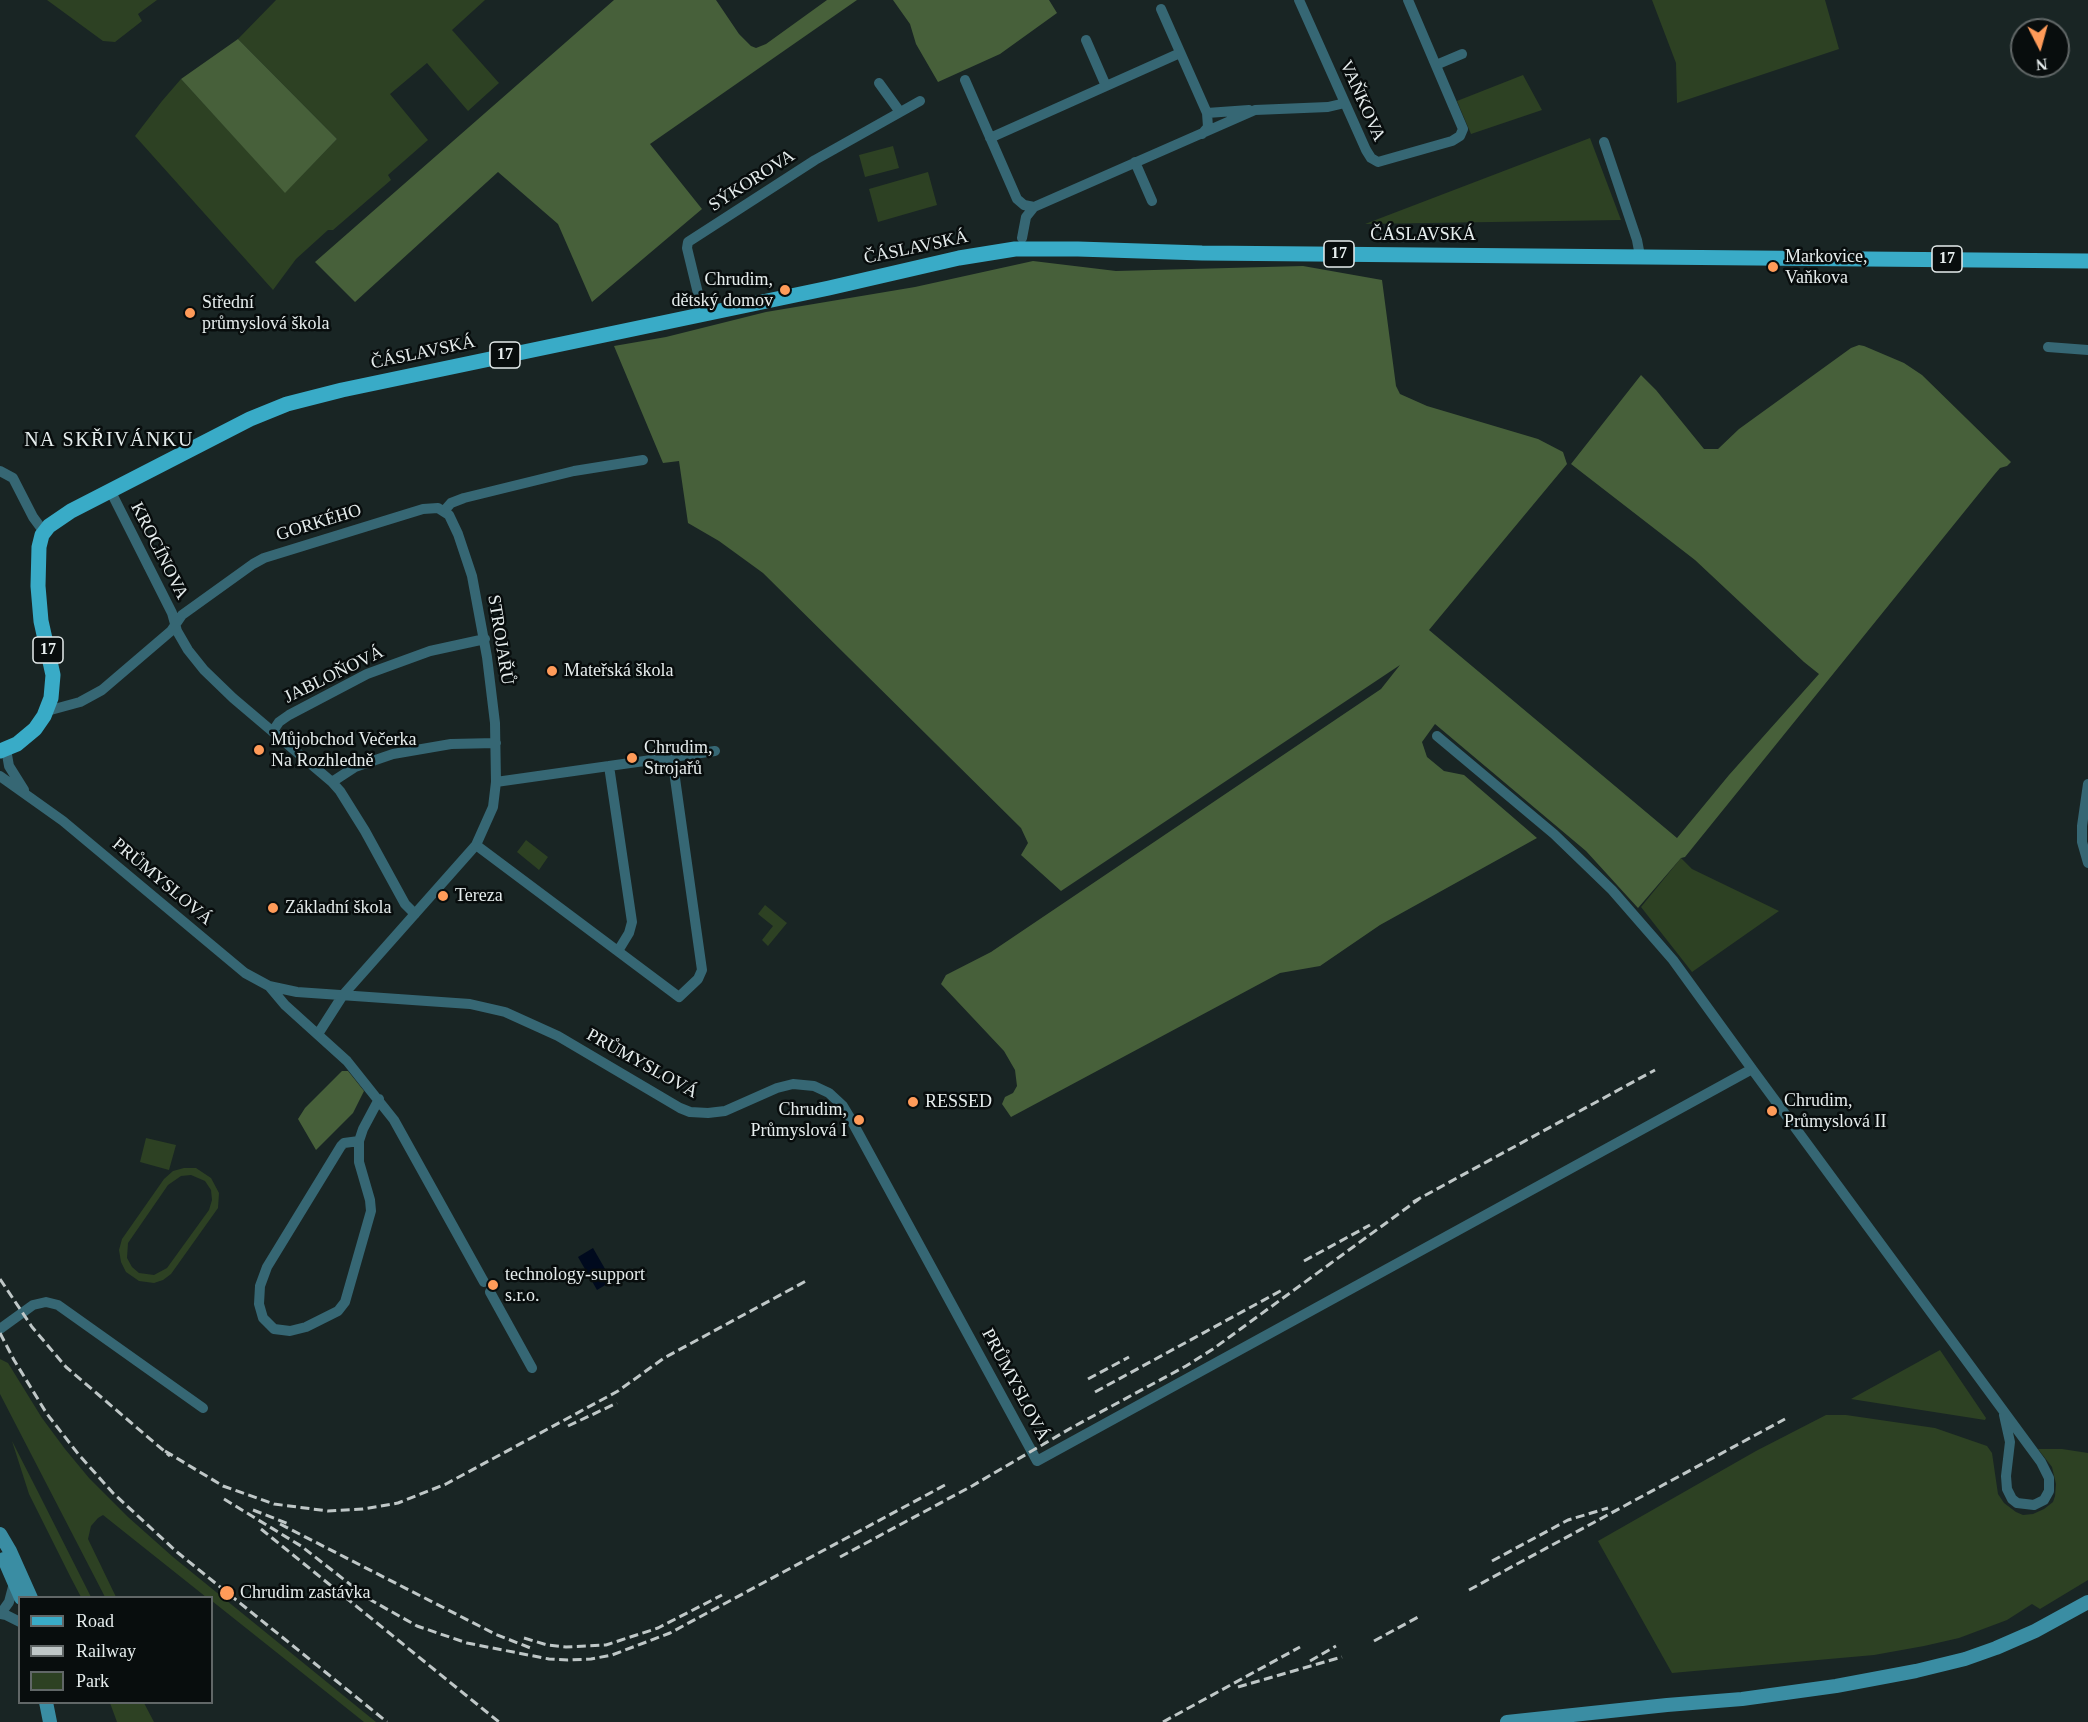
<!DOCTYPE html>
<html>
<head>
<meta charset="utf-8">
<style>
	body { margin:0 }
	#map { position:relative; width:2088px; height:1722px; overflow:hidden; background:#192524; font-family:"Times New Roman",serif }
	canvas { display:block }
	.legend { position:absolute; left:18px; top:1596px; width:195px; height:108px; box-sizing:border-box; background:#080d0d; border:2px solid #616767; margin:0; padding:8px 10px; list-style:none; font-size:18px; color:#e6eded }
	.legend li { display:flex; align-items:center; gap:12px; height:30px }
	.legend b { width:30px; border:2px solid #616767 }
	.north { position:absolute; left:2010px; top:18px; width:60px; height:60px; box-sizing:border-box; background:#080d0d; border:2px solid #616767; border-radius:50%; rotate:174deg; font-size:16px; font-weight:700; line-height:24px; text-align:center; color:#e6eded }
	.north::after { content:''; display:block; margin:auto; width:21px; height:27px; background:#ff9b59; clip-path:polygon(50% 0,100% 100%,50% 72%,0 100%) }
</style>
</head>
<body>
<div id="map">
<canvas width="2088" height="1722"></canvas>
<ul class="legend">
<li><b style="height:8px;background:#39abc7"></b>Road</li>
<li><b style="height:8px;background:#bfc7c7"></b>Railway</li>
<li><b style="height:16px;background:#2d4123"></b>Park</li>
</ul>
<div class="north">N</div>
</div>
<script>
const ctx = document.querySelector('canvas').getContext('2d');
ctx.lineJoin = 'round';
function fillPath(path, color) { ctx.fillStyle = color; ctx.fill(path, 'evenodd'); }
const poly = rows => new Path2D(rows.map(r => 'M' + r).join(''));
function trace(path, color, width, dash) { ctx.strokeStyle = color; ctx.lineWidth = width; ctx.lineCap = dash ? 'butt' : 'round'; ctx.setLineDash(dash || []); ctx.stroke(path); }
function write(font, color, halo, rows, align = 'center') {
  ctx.font = font + ' "Times New Roman",serif'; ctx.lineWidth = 5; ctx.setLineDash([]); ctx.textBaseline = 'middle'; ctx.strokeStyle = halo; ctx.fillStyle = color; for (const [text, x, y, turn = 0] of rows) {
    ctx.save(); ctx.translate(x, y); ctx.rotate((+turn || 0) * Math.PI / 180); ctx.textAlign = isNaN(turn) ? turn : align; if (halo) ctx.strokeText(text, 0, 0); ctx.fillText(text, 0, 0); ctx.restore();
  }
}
const green = poly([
	[47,0,157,0,138,14,142,21,115,42,103,41],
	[276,0,485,0,452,30,499,83,468,111,427,63,390,94,428,140,388,175,391,180,333,230,328,230,296,259,273,290,135,136,162,101,181,79,285,192,337,139,238,39],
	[1652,0,1825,0,1839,49,1677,103,1676,63],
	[1523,75,1542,110,1471,134,1457,101],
	[1590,138,1621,220,1365,224],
	[893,146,899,168,865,177,859,155],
	[928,172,937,205,878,222,869,189],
	[526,840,548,857,539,870,517,852],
	[1681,858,1692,869,1779,911,1692,972,1641,907],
	[765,905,787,923,768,946,762,940,773,926,758,914],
	[146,1138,176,1145,169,1170,140,1162],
	[184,1168,196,1168,211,1178,219,1193,218,1208,171,1274,163,1280,154,1283,139,1281,126,1272,121,1262,119,1250,122,1239,164,1179,173,1171],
	[191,1175,205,1181,211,1190,212,1200,209,1210,167,1268,154,1275,139,1273,132,1267,127,1258,128,1243,168,1185,181,1176],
	[1940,1350,1986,1418,1985,1420,1851,1399],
	[0,1359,8,1363,42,1418,65,1449,89,1478,128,1517,173,1557,376,1722,364,1722,212,1601,212,1598,206,1597,103,1515,98,1518,91,1526,88,1539,116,1597,105,1597,0,1394],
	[1826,1415,1846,1415,1935,1428,1987,1446,1992,1453,1998,1494,2004,1503,2016,1512,2023,1515,2033,1514,2044,1509,2053,1502,2055,1496,2056,1484,2052,1467,2038,1449,2062,1449,2088,1453,2088,1580,2040,1609,2032,1604,2007,1620,1959,1638,1924,1646,1874,1655,1672,1673,1598,1541,1756,1451],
	[12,1441,37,1490,91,1597,81,1597,71,1578,29,1494],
	[110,1703,144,1703,154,1722,117,1722]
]);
const forest = poly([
	[614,0,716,0,739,34,751,46,756,48,766,44,827,0,857,0,650,144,702,209,592,302,558,224,498,172,355,302,315,262],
	[893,0,1049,0,1057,13,1000,54,938,82,916,44,910,24],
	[238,39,337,139,285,193,181,79],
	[1033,261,1116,271,1303,266,1382,280,1396,386,1400,394,1427,406,1538,439,1563,452,1567,464,1429,630,1677,838,1729,775,1819,674,1804,662,1695,560,1571,464,1641,375,1656,390,1704,449,1718,449,1739,429,1851,348,1859,345,1864,346,1904,363,1922,375,2011,462,2007,466,2000,468,1994,475,1685,857,1681,858,1638,908,1586,851,1435,724,1422,742,1427,757,1444,771,1464,775,1537,838,1380,925,1320,966,1280,973,1011,1117,1002,1104,1005,1097,1013,1093,1017,1086,1015,1070,1004,1051,941,984,946,975,991,952,1381,689,1400,665,1061,891,1021,855,1028,843,1021,828,763,573,719,541,688,523,679,461,663,463,614,346,666,337,766,312,915,287],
	[342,1071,348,1071,364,1091,353,1113,316,1150,298,1119,305,1108]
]);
const water = poly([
	[593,1248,612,1281,597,1290,578,1257]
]);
const street = poly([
	[1299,0,1366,150,1371,158,1378,162,1452,141,1460,136,1463,129,1408,0],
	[1161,9,1207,113,1208,127,1202,134],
	[1086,40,1106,86],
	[1436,65,1462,54],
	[965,80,1017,199,1024,205,1034,207],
	[879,83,900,112],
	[1207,113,1249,110],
	[990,138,1180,53],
	[1604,142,1637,240,1640,256],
	[1135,162,1152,201],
	[1022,238,1026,217,1034,207,1255,110,1328,107,1345,103],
	[703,314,687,248,688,242,815,160,920,101],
	[2048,347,2088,350],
	[0,471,13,478,33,517,44,532],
	[110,490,172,613,177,631,188,650,204,670,233,698,332,782,340,791,365,831,405,904,415,914],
	[444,511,451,503,464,498,574,471,643,460],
	[47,711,80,702,102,690,171,631,182,615,253,564,264,558,423,509,438,508,449,515,458,534,472,576,487,657,495,723,496,782,493,807,476,845,343,995,318,1034],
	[273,731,279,722,289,715,367,674,430,651,485,639],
	[1437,736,1554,834,1612,890,1673,960,1752,1069],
	[6,749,9,766,24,790],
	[609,766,632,922,629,933,618,951],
	[0,776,63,821,245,973,269,986,297,992,470,1004,505,1012,558,1036,680,1108,690,1112,708,1113,725,1111,777,1088,793,1084,814,1086,829,1093,843,1106,849,1116,1037,1461,1752,1069,2041,1462,2049,1478,2049,1491,2044,1500,2034,1505,2017,1503,2012,1499,2007,1489,2006,1476,2010,1442,2004,1415],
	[332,782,355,767,393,754,451,744,496,743],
	[496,782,715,751],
	[2088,784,2082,826,2082,842,2088,863],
	[476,845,679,997,698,979,702,970,672,757],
	[269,986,285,1005,347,1061,394,1120,484,1282],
	[359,1141,359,1162,370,1200,371,1211,345,1302,338,1311,306,1327,290,1331,274,1329,263,1318,259,1304,260,1286,267,1267,341,1146,344,1143,359,1141,363,1129,379,1099],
	[490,1292,532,1368],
	[0,1329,33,1305,46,1302,58,1305,203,1408],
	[4,1609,9,1602,14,1583],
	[0,1614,6,1615,20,1622]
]);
const secondary = poly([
	[0,1534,10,1551,31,1598],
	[4,1559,21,1598],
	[46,1702,50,1722],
	[1507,1722,1667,1705,1742,1699,1836,1686,1916,1671,1965,1659,1996,1648,2035,1631,2088,1602]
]);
const primary = poly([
	[0,751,17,744,35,729,44,716,51,698,53,675,41,621,38,586,39,547,42,535,49,526,71,511,250,419,287,404,342,390,829,288,959,258,1015,249,1078,249,1202,253,2088,261]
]);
const rail = poly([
	[1413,1202,1655,1070],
	[1304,1261,1370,1225],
	[0,1279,32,1327,66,1367,170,1456],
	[0,1333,14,1360,47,1414,79,1455,113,1493,177,1552,387,1722],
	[1088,1379,1129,1357],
	[1095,1392,1284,1289],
	[568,1426,617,1403],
	[165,1451,223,1486,274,1504,328,1511,363,1509,398,1503,446,1484,618,1391,664,1358,806,1281],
	[224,1499,301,1546,369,1599,417,1626,467,1643,549,1659,568,1660,591,1659,612,1655,670,1633,945,1485],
	[253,1510,289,1524],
	[280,1524,495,1634,533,1649],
	[261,1529,499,1722],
	[840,1557,972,1486,1071,1428,1186,1366,1213,1349,1419,1199],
	[1492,1561,1568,1520,1608,1508],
	[1469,1590,1785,1419],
	[524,1638,547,1645,566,1647,606,1645,658,1628,722,1595],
	[1374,1641,1420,1616],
	[1310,1661,1336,1646],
	[1238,1687,1342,1657],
	[1163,1722,1300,1647]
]);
const markers = [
	[1773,267,6,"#ff9b59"],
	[785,290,6,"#ff9b59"],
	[190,313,6,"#ff9b59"],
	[552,671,6,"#ff9b59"],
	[259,750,6,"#ff9b59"],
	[632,758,6,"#ff9b59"],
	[443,896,6,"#ff9b59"],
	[273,908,6,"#ff9b59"],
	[913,1102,6,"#ff9b59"],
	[1772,1111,6,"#ff9b59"],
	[859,1120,6,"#ff9b59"],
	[493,1285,6,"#ff9b59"],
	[227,1593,8,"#ff9b59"]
];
const shields = [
	[1339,254,30],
	[1947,259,30],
	[505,355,30],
	[48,650,30]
];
const shieldNames = [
	["17",1339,254],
	["17",1947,259],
	["17",505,355],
	["17",48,650]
];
const streetNames = [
	["VAŇKOVA",1362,101,66],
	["SÝKOROVA",752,181,-33],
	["ČÁSLAVSKÁ",1423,235],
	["ČÁSLAVSKÁ",916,248,-12],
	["ČÁSLAVSKÁ",423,353,-12],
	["GORKÉHO",319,523,-17],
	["KROCÍNOVA",159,551,63],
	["STROJAŘŮ",500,640,81],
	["JABLOŇOVÁ",334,675,-26],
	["PRŮMYSLOVÁ",162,882,40],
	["PRŮMYSLOVÁ",642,1064,29],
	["PRŮMYSLOVÁ",1015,1385,62]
];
const poiNames = [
	["Markovice,",1785,257],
	["Vaňkova",1785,278],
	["Chrudim,",773,280,"right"],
	["dětský domov",773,301,"right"],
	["Střední",202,303],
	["průmyslová škola",202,324],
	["Mateřská škola",564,671],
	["Můjobchod Večerka",271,740],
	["Na Rozhledně",271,761],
	["Chrudim,",644,748],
	["Strojařů",644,769],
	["Tereza",455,896],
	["Základní škola",285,908],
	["Chrudim,",1784,1101],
	["Průmyslová II",1784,1122],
	["RESSED",925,1102],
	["Chrudim,",847,1110,"right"],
	["Průmyslová I",847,1131,"right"],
	["technology-support",505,1275],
	["s.r.o.",505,1296],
	["Chrudim zastávka",240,1593]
];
const neighbourhoodNames = [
	["NA SKŘIVÁNKU",109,441]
];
fillPath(green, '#2d4123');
fillPath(forest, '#47603a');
fillPath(water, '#000a1e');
trace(street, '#366774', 10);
trace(secondary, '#3a8da3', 14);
trace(primary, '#39abc7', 15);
trace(rail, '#bfc7c7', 3, [9, 4.5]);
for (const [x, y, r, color] of markers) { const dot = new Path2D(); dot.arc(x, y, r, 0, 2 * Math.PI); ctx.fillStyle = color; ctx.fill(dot); trace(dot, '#080d0d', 2); }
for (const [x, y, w] of shields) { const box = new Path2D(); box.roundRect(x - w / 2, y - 13, w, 26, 4.5); ctx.fillStyle = '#080d0d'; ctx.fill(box); trace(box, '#e6eded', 1.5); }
write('bold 16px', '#e6eded', null, shieldNames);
write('18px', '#e6eded', '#080d0d', streetNames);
write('18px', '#e6eded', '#080d0d', poiNames, 'left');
ctx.letterSpacing = '1.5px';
write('20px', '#e6eded', '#080d0d', neighbourhoodNames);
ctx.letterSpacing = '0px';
</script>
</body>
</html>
